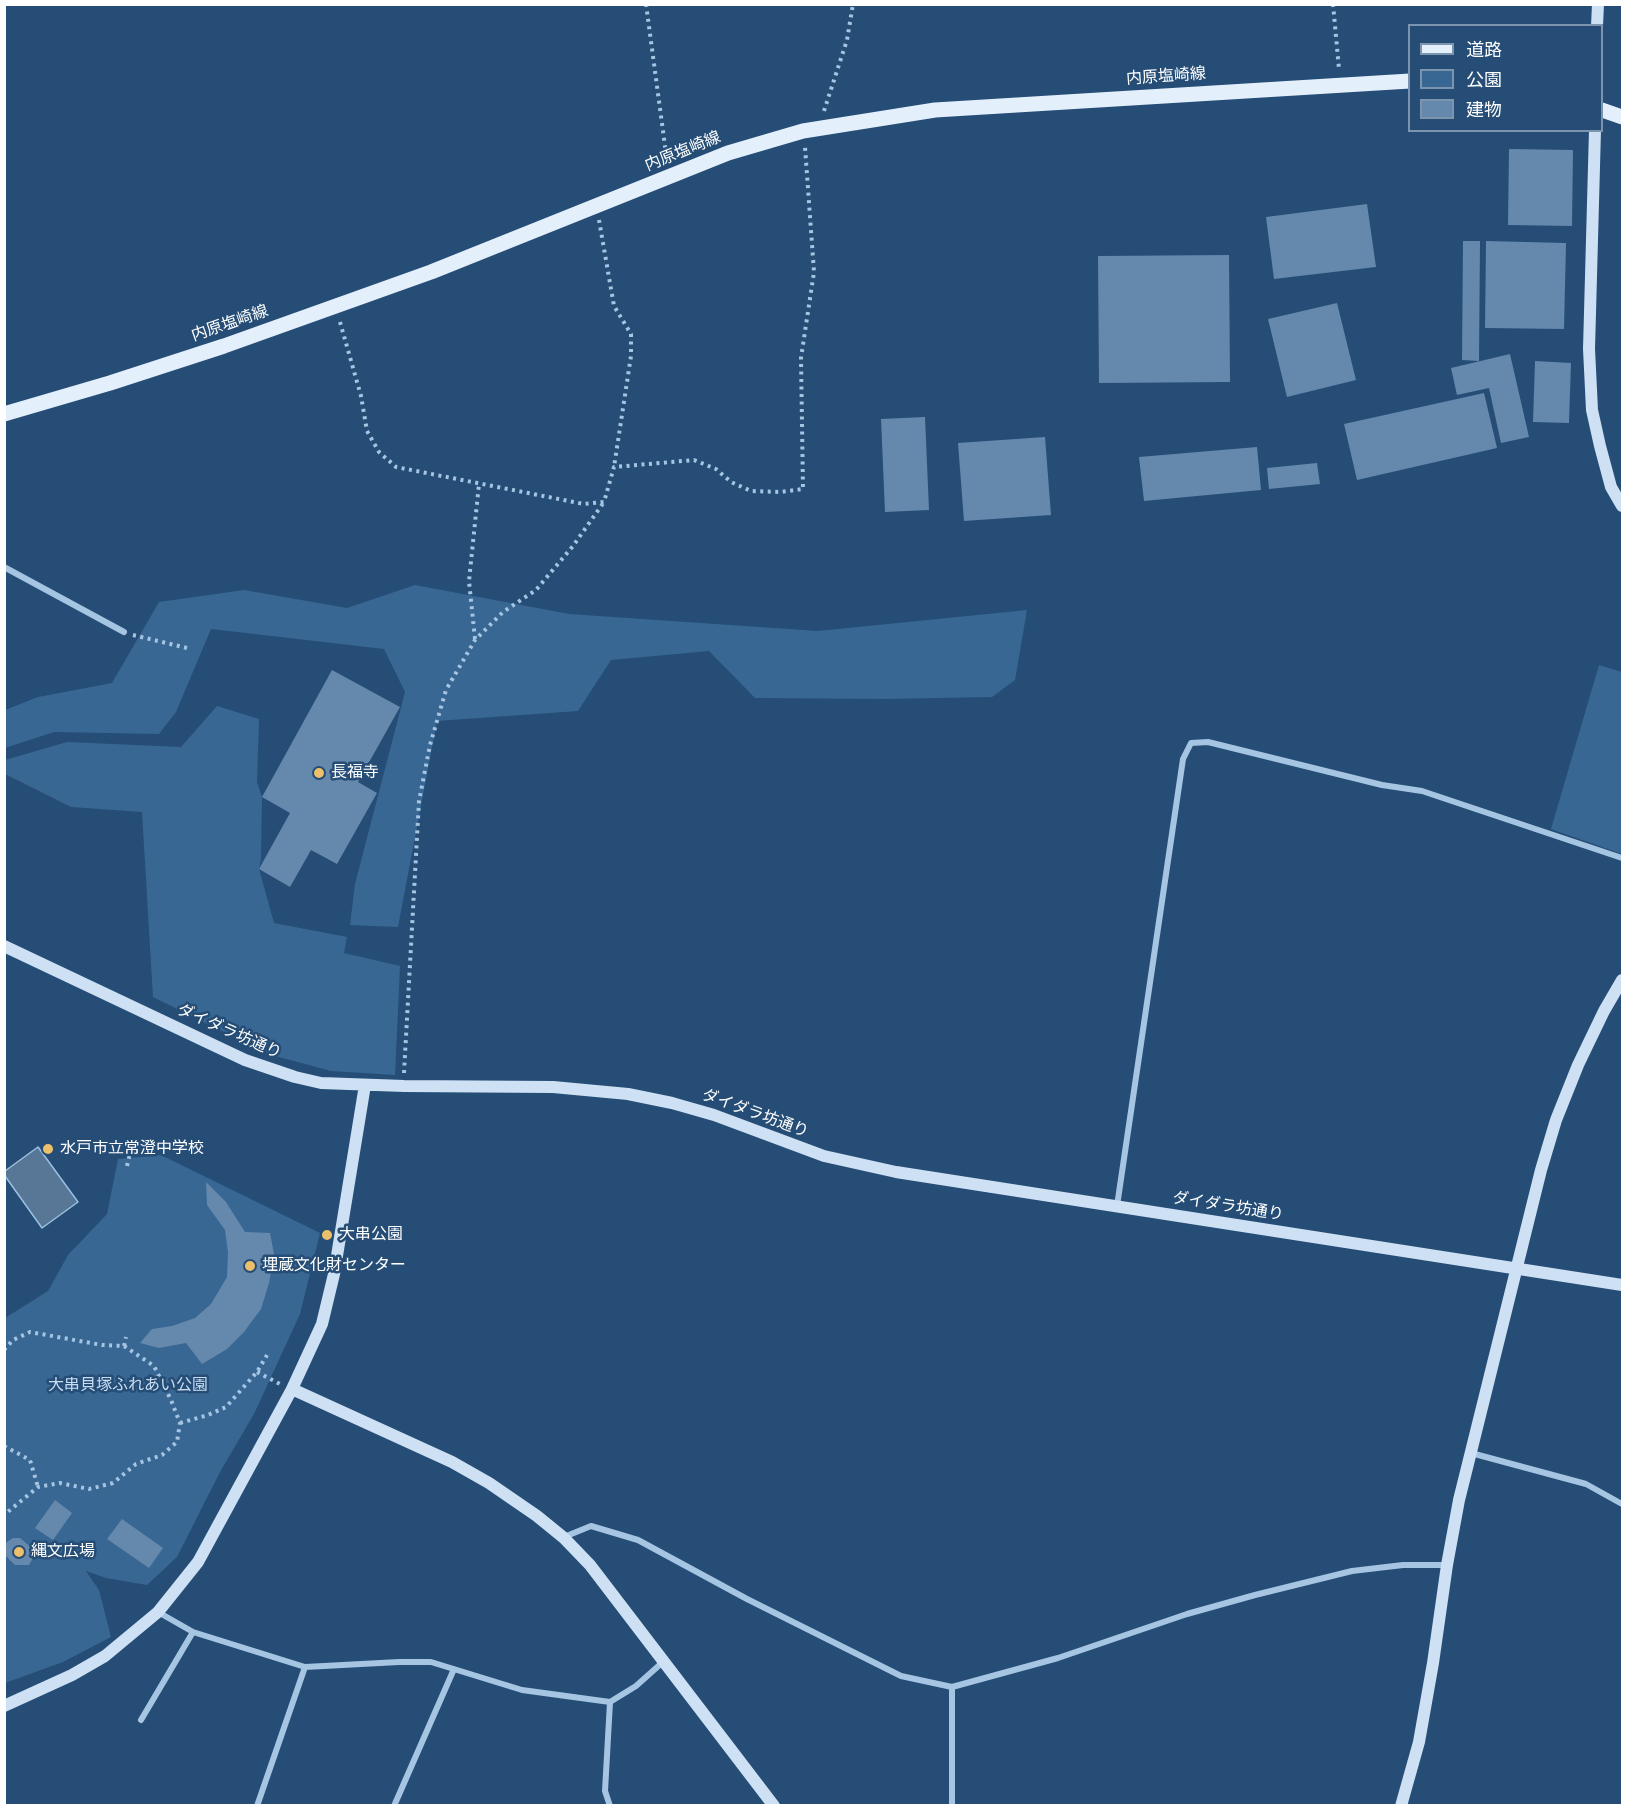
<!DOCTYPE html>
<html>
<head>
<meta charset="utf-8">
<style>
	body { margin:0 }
	#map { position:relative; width:1627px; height:1810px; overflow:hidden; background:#254d76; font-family:Poppins,"Noto Sans JP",sans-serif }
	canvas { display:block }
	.frame { position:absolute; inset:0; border:6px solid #fff; pointer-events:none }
	.legend { position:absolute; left:1408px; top:24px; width:195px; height:108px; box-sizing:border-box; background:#254d76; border:2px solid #7c94ad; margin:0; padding:8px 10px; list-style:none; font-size:18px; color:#fff }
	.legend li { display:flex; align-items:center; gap:12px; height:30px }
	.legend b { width:30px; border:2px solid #7c94ad }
</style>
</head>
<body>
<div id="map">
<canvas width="1627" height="1810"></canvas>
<div class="frame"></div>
<ul class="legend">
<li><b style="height:8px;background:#e4effc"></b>道路</li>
<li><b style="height:16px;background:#386794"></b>公園</li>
<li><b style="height:16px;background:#6589ad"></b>建物</li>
</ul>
</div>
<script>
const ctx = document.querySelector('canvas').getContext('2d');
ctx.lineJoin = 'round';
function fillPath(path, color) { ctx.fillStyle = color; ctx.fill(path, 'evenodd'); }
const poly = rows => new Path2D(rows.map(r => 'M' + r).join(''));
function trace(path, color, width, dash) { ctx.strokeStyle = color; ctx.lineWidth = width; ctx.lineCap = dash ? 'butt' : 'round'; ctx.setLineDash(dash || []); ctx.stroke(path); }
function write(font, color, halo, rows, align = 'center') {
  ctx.font = font + ' Poppins,"Noto Sans JP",sans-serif'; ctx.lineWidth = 5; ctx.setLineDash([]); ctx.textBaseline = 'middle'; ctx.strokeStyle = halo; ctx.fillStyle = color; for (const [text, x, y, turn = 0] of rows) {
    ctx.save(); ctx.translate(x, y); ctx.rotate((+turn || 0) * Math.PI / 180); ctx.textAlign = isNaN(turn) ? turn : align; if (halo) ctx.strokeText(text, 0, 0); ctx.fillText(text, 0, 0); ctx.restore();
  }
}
const green = poly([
	[415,585,569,614,818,631,1027,610,1015,680,992,697,885,699,755,698,709,651,611,660,578,711,437,721,398,927,350,925,355,884,405,692,384,649,211,629,176,712,159,734,54,732,5,748,5,710,38,697,112,683,159,602,244,590,347,608],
	[1599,665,1622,672,1622,854,1551,829],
	[217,706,259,719,257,782,262,797,261,859,259,869,274,923,347,937,344,953,400,966,395,1075,331,1071,268,1054,153,997,142,812,71,807,5,774,5,760,67,742,181,747],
	[161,1155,320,1233,300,1314,254,1414,220,1472,177,1557,147,1585,106,1578,86,1571,99,1590,111,1637,63,1662,5,1683,5,1318,48,1291,68,1255,107,1214,118,1159]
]);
const water = poly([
	[38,1147,78,1202,42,1228,5,1176,5,1171,38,1147]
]);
const building = poly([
	[1509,149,1573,150,1572,226,1508,225],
	[1367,204,1376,267,1274,279,1266,217],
	[1463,241,1480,241,1479,361,1462,360],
	[1486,241,1566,243,1564,329,1485,328],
	[1229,255,1230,382,1099,383,1098,256],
	[1337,303,1356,380,1287,397,1268,319],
	[1510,354,1529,437,1501,443,1489,388,1457,395,1451,368],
	[1535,361,1571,363,1569,423,1533,422],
	[1484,393,1497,448,1357,480,1344,424],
	[925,417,929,510,885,512,881,419],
	[1045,437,1051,515,964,521,958,443],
	[1257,447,1261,490,1144,501,1139,457],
	[1317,463,1320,484,1269,489,1267,468],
	[332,670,400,707,358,782,377,793,337,864,311,850,290,887,259,869,290,813,262,797],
	[206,1182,226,1202,245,1232,270,1233,274,1254,269,1283,261,1309,244,1332,227,1349,202,1364,186,1343,159,1348,140,1343,152,1329,172,1326,195,1318,211,1304,227,1277,228,1252,225,1230,207,1205],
	[55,1500,72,1513,53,1540,35,1528],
	[122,1519,163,1548,149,1568,107,1539],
	[13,1538,20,1538,33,1549,34,1556,29,1565,15,1565,4,1554,4,1544]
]);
const path = poly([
	[646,4,667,161],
	[1333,4,1339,69],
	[824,111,847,40,853,4],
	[599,220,614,306,631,334,631,356,614,467],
	[340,322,361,396,367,431,379,452,396,467,584,504,604,502,614,467,694,460,716,469,731,482,751,491,780,492,803,489,801,358,814,272,805,147],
	[133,635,191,649],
	[475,639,469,581,479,484],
	[404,1073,419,801,430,745,446,690,475,640,503,612,536,590,573,546,604,502],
	[127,1166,131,1149],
	[124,1346,126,1337],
	[4,1350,13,1340,30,1332,102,1345,124,1346,154,1366,171,1400,180,1423,177,1442,162,1455,136,1464,113,1483,89,1489,60,1483,38,1487,4,1515],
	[257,1372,280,1384],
	[180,1423,208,1415,226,1407,257,1372,267,1355],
	[4,1446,30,1460,38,1487]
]);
const street = poly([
	[4,567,124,632],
	[1117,1206,1183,759,1191,743,1208,742,1382,785,1422,791,1622,858],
	[1471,1453,1586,1484,1622,1504],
	[564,1537,591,1526,638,1540,747,1599,901,1676,952,1687,1058,1658,1187,1614,1255,1595,1352,1571,1403,1565,1447,1565],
	[158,1612,193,1632,305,1667,399,1662,431,1662,522,1690,610,1702,636,1686,664,1661],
	[141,1720,193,1632],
	[257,1806,305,1667],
	[394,1806,454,1669],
	[610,1806,605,1791,610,1702],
	[952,1806,952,1687]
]);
const secondary = poly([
	[1597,26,1598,4],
	[1595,130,1589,349,1592,410,1600,446,1611,487,1622,506],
	[4,946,245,1060,295,1077,321,1083,404,1086,553,1087,628,1094,672,1103,714,1115,824,1156,896,1172,1622,1285],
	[292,1389,452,1462,489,1483,537,1516,564,1538,590,1565,774,1806],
	[4,1706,72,1675,105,1656,158,1612,198,1562,292,1389,322,1324,334,1274,365,1085],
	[1401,1806,1419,1742,1433,1663,1447,1565,1459,1500,1541,1170,1556,1120,1578,1065,1604,1011,1622,980]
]);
const primary = poly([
	[1602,110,1622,117],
	[4,414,110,383,224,346,431,272,728,153,803,131,935,110,1410,81]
]);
const markers = [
	[319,773,6,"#ecbf6a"],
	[48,1149,6,"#ecbf6a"],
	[327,1235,6,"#ecbf6a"],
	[250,1266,6,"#ecbf6a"],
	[19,1552,6,"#ecbf6a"]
];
const streetNames = [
	["内原塩崎線",1166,77,-4],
	["内原塩崎線",683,152,-22],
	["内原塩崎線",230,324,-19],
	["ダイダラ坊通り",229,1032,24],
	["ダイダラ坊通り",755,1114,20],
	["ダイダラ坊通り",1228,1207,9]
];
const poiNames = [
	["長福寺",331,773],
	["水戸市立常澄中学校",60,1149],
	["大串公園",339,1235],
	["埋蔵文化財センター",262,1266],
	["縄文広場",31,1552]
];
const parkNames = [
	["大串貝塚ふれあい公園",128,1386]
];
fillPath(green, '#386794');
fillPath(water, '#587695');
trace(water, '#9ac0e3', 1.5);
fillPath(building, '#6589ad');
trace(path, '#a5c5e2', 4, [3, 4.5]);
trace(street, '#a5c5e2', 6);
trace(secondary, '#cee0f3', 12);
trace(primary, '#e4effc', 15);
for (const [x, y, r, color] of markers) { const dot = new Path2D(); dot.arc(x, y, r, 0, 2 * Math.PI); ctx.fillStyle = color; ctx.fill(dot); trace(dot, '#254d76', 2); }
write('16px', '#fff', '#254d76', streetNames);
write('16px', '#fff', '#254d76', poiNames, 'left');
write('16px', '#c8ddf2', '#254d76', parkNames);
</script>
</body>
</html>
